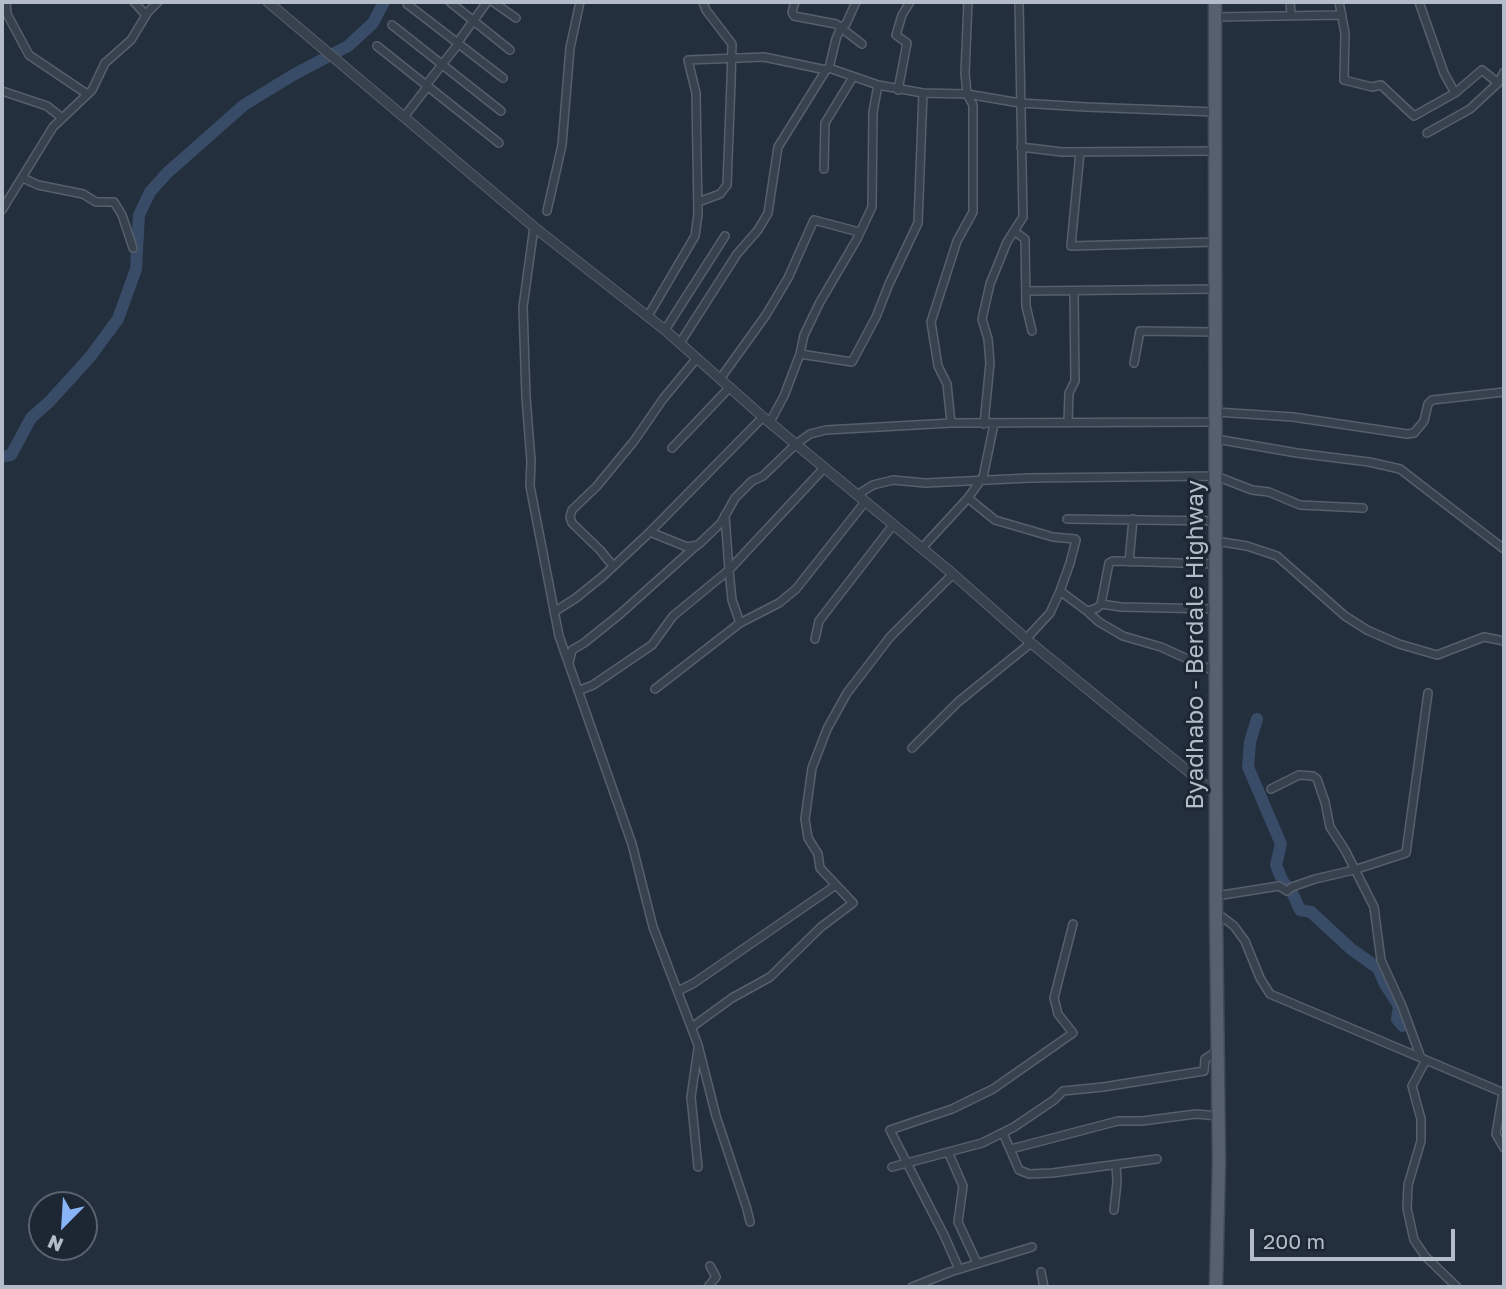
<!DOCTYPE html>
<html>
<head>
<meta charset="utf-8">
<style>
	body { margin:0 }
	#map { position:relative; width:1506px; height:1289px; overflow:hidden; background:#242f3e; font-family:"Golos Text",sans-serif }
	canvas { display:block }
	.frame { position:absolute; inset:0; border:4px solid #b4bcc9; pointer-events:none }
	.north { position:absolute; left:28px; top:1191px; width:70px; height:70px; box-sizing:border-box; background:#1d2633; border:2px solid #59626f; border-radius:50%; rotate:204deg; font-size:19px; font-weight:700; line-height:28px; text-align:center; color:#b4bcc9 }
	.north::after { content:''; display:block; margin:auto; width:24px; height:32px; background:#8ab4f8; clip-path:polygon(50% 0,100% 100%,50% 72%,0 100%) }
	.scale { position:absolute; left:1250px; top:1229px; width:205px; height:32px; box-sizing:border-box; border:4px solid #b4bcc9; border-top:0; padding-left:9px; font-size:21px; line-height:24px; white-space:nowrap; color:#b4bcc9; -webkit-text-stroke:5px #1d2633; paint-order:stroke }
</style>
</head>
<body>
<div id="map">
<canvas width="1506" height="1289"></canvas>
<div class="frame"></div>
<div class="north">N</div>
<div class="scale">200 m</div>
</div>
<script>
const ctx = document.querySelector('canvas').getContext('2d');
ctx.lineJoin = 'round';
const poly = rows => new Path2D(rows.map(r => 'M' + r).join(''));
function trace(path, color, width, dash) { ctx.strokeStyle = color; ctx.lineWidth = width; ctx.lineCap = dash ? 'butt' : 'round'; ctx.setLineDash(dash || []); ctx.stroke(path); }
function write(font, color, halo, rows, align = 'center') {
  ctx.font = font + ' "Golos Text",sans-serif'; ctx.lineWidth = 6; ctx.setLineDash([]); ctx.textBaseline = 'middle'; ctx.strokeStyle = halo; ctx.fillStyle = color; for (const [text, x, y, turn = 0] of rows) {
    ctx.save(); ctx.translate(x, y); ctx.rotate((+turn || 0) * Math.PI / 180); ctx.textAlign = isNaN(turn) ? turn : align; if (halo) ctx.strokeText(text, 0, 0); ctx.fillText(text, 0, 0); ctx.restore();
  }
}
const river = poly([
	[2,457,11,455,31,418,49,402,90,357,118,319,136,269,139,215,150,192,167,173,244,105,293,75,348,46,373,23,384,2],
	[1257,719,1250,742,1248,767,1281,844,1276,865,1283,882,1291,890,1300,910,1311,912,1351,949,1378,968,1385,984,1399,1006,1397,1019,1403,1026]
]);
const minor = poly([
	[6,2,7,14,29,55,87,94],
	[134,2,146,15],
	[450,2,510,50],
	[493,2,516,18],
	[795,2,792,12,794,16,836,24,862,44],
	[1290,2,1291,14],
	[1339,2,1345,33,1344,80,1372,87,1381,85,1414,116,1455,93,1482,70,1498,83],
	[1419,2,1444,73,1455,93],
	[407,4,503,78],
	[1215,17,1342,15],
	[392,25,501,111],
	[458,42,487,2],
	[377,46,499,143],
	[829,68,836,39,841,27,846,24,856,2],
	[426,85,459,43],
	[898,90,907,43,896,35,902,15,910,2],
	[2,91,47,106,62,118],
	[404,117,428,86],
	[1427,133,1470,109,1498,83,1504,72],
	[1021,147,1062,152,1216,151],
	[1080,152,1071,246,1216,242],
	[824,169,825,123,853,77],
	[23,178,38,185,83,194,96,202,114,202,122,215,133,248],
	[698,202,720,194,727,185,731,82,732,44,706,10,703,2],
	[2,210,53,127,92,90,105,63,131,40,148,12,158,2],
	[547,211,562,145,570,48,580,2],
	[534,227,523,307,526,397,531,461,530,486,559,636,632,844,653,927,698,1045,716,1116,747,1209,750,1222],
	[1014,231,1025,239,1026,306,1032,331],
	[1026,291,1216,289],
	[648,316,695,236,698,214,696,93,688,60,764,57,826,70,829,68,878,85,923,93,967,94,1020,103,1086,107,1216,112],
	[665,330,725,236],
	[680,343,737,254,758,230,768,213,778,147,826,70],
	[800,354,852,362,876,317,889,284,918,223,923,93],
	[1134,363,1140,331,1216,332],
	[720,379,766,315,788,278,814,220,859,232],
	[1216,412,1293,417,1407,434,1414,433,1424,421,1428,404,1432,400,1504,392],
	[770,422,784,396,800,354,804,335,820,302,857,239,872,207,873,112,878,85],
	[951,423,947,384,938,366,931,322,957,241,973,212,973,105,967,94,965,73,968,2],
	[1068,423,1069,393,1075,381,1074,292],
	[984,424,990,363,988,339,982,319,990,284,1007,242,1023,217,1019,2],
	[1216,439,1297,453,1369,462,1400,469,1504,549],
	[672,448,730,387],
	[857,495,873,485,893,480,925,483,1030,478,1216,476,1252,490,1269,492,1300,505,1363,508],
	[968,498,983,477,994,424],
	[1067,519,1216,521],
	[650,532,763,417],
	[1216,541,1247,546,1277,556,1345,616,1367,630,1399,644,1437,655,1484,637,1504,641],
	[922,548,968,498,995,520,1053,537,1075,539,1076,540,1070,563,1060,591],
	[1129,562,1133,519],
	[613,566,600,550,572,523,570,517,572,510,597,486,634,441,663,399,697,358],
	[1101,604,1121,607,1216,609],
	[1087,611,1099,622,1123,636,1161,647,1216,672],
	[554,612,576,598,602,577,650,532,687,547,698,545,721,523,735,498,752,481,763,476,796,444,810,434,826,430,951,423,1216,422],
	[740,623,732,600,729,570,824,468],
	[815,639,819,621,893,525],
	[1026,639,1050,613,1060,591,1087,611,1097,608,1101,604,1109,563,1113,561,1216,564],
	[569,663,572,650,584,643,619,615,697,545],
	[655,689,740,623,779,603,796,589,865,502],
	[578,691,593,685,652,645,673,616,729,570,725,515],
	[912,748,958,702,1031,643],
	[1271,789,1299,775,1313,776,1317,779,1325,802,1330,827,1345,850,1374,907,1381,960,1402,1006,1421,1058],
	[1216,896,1279,886,1287,891,1292,887,1315,879,1354,870,1406,853,1428,693],
	[1217,913,1234,926,1245,941,1260,978,1270,994,1504,1093],
	[678,991,694,983,836,885],
	[692,1027,732,998,770,977,821,927,853,903,820,868,818,854,808,838,805,819,812,768,827,729,847,693,890,637,953,574],
	[698,1049,691,1097,698,1167],
	[1426,1060,1412,1086,1421,1119,1421,1141,1408,1185,1407,1208,1414,1240,1425,1256,1457,1287],
	[1503,1093,1496,1134,1504,1148],
	[1003,1133,1019,1170,1029,1174,1052,1173,1157,1159],
	[1011,1149,1118,1121,1142,1121,1196,1114,1219,1116],
	[949,1154,963,1186,958,1222,977,1263],
	[892,1167,982,1143,1014,1127,1054,1100,1063,1091,1103,1087,1204,1071,1205,1059,1217,1051],
	[1114,1210,1117,1182,1116,1165],
	[959,1269,944,1235,890,1130,952,1109,993,1089,1073,1033,1058,1014,1054,998,1073,924],
	[1041,1272,1044,1287],
	[708,1287,716,1277,710,1266],
	[912,1287,950,1272,1032,1247]
]);
const tertiary = poly([
	[268,2,534,227,665,330,763,417,953,574,1031,643,1216,794]
]);
const primary = poly([
	[1215,2,1216,913,1219,1162,1216,1287]
]);
const streetNames = [
	["Byadhabo - Berdale Highway",1195,645,-90]
];
trace(river, '#394c67', 12);
trace(minor, '#565f6c', 10);
trace(tertiary, '#565f6c', 11);
trace(primary, '#414a57', 15);
trace(minor, '#38414e', 7);
trace(tertiary, '#38414e', 9);
trace(primary, '#56606e', 12);
write('24px', '#b4bcc9', '#1d2633', streetNames);
</script>
</body>
</html>
